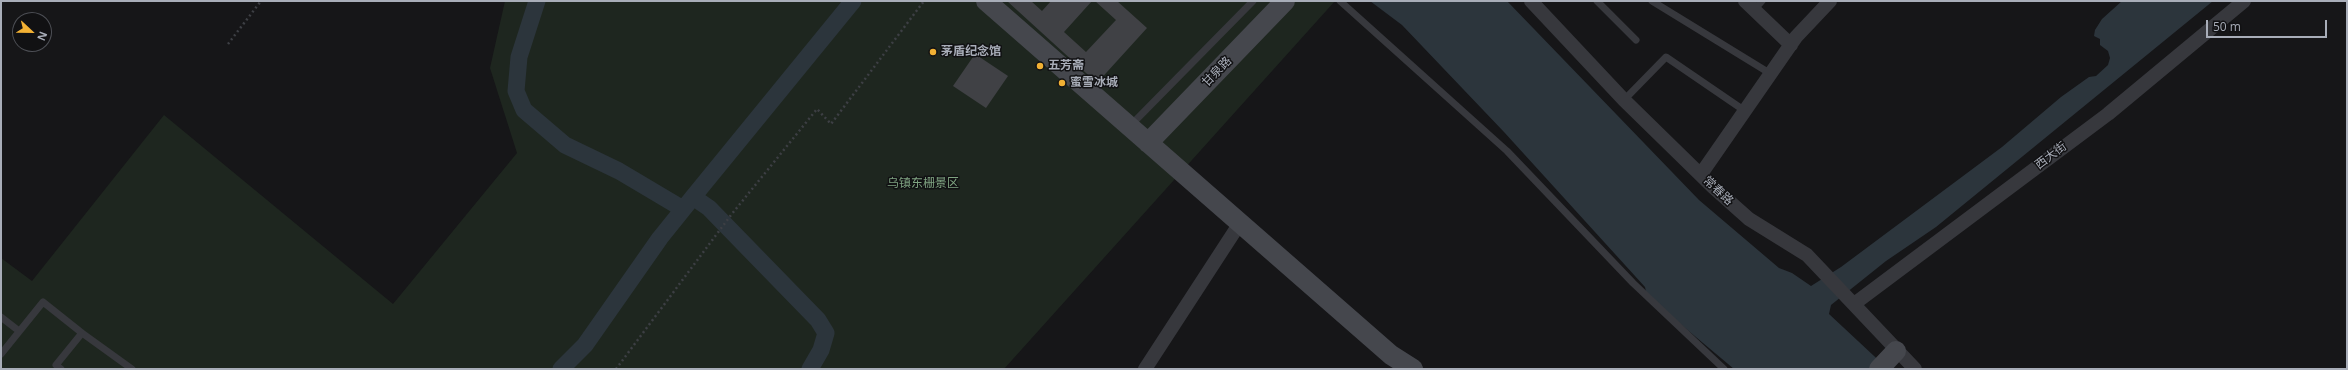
<!DOCTYPE html>
<html>
<head>
<meta charset="utf-8">
<style>
	body { margin:0 }
	#map { position:relative; width:2348px; height:370px; overflow:hidden; background:#161618; font-family:"Open Sans",sans-serif }
	canvas { display:block }
	.frame { position:absolute; inset:0; border:2px solid #a8adb8; pointer-events:none }
	.north { position:absolute; left:12px; top:12px; width:40px; height:40px; box-sizing:border-box; background:#111113; border:1px solid #4d4f55; border-radius:50%; rotate:112deg; font-size:11px; font-weight:700; line-height:16px; text-align:center; color:#a8adb8 }
	.north::after { content:''; display:block; margin:auto; width:14px; height:18px; background:#f2b134; clip-path:polygon(50% 0,100% 100%,50% 72%,0 100%) }
	.scale { position:absolute; left:2206px; top:20px; width:121px; height:18px; box-sizing:border-box; border:2px solid #a8adb8; border-top:0; padding-left:5px; font-size:12px; line-height:14px; white-space:nowrap; color:#a8adb8; -webkit-text-stroke:3px #111113; paint-order:stroke }
</style>
</head>
<body>
<div id="map">
<canvas width="2348" height="370"></canvas>
<div class="frame"></div>
<div class="north">N</div>
<div class="scale">50 m</div>
</div>
<script>
const ctx = document.querySelector('canvas').getContext('2d');
ctx.lineJoin = 'round';
function fillPath(path, color) { ctx.fillStyle = color; ctx.fill(path, 'evenodd'); }
const poly = rows => new Path2D(rows.map(r => 'M' + r).join(''));
function trace(path, color, width, dash) { ctx.strokeStyle = color; ctx.lineWidth = width; ctx.lineCap = dash ? 'butt' : 'round'; ctx.setLineDash(dash || []); ctx.stroke(path); }
function write(font, color, halo, rows, align = 'center') {
  ctx.font = font + ' "Open Sans","Noto Sans SC",sans-serif'; ctx.lineWidth = 3; ctx.setLineDash([]); ctx.textBaseline = 'middle'; ctx.strokeStyle = halo; ctx.fillStyle = color; for (const [text, x, y, turn = 0] of rows) {
    ctx.save(); ctx.translate(x, y); ctx.rotate((+turn || 0) * Math.PI / 180); ctx.textAlign = isNaN(turn) ? turn : align; if (halo) ctx.strokeText(text, 0, 0); ctx.fillText(text, 0, 0); ctx.restore();
  }
}
const green = poly([
	[505,1,1335,1,1004,369,1,369,1,258,32,281,164,115,393,304,517,153,490,68]
]);
const water = poly([
	[1370,1,1507,1,1699,200,1779,268,1792,273,1811,286,1841,267,2002,147,2061,97,2089,77,2096,76,2108,65,2110,58,2108,51,2100,45,2100,39,2094,36,2095,30,2102,19,2122,1,2213,1,1936,227,1886,261,1831,305,1829,314,1888,369,1734,369,1647,296,1645,287,1504,132,1402,25]
]);
const canal = poly([
	[537,1,519,57,516,91,524,110,565,145,619,171,683,209],
	[693,197,709,208,818,320,826,333,821,350,810,369],
	[561,369,585,345,660,238,693,197,853,1]
]);
const building = poly([
	[1007,1,1031,1,1042,11,1051,1,1092,1,1064,32,1086,52,1116,20,1095,1,1117,1,1147,28,1097,83],
	[975,54,1008,76,986,108,953,86]
]);
const path = poly([
	[228,44,261,1],
	[616,369,731,215,817,109,831,124,924,1]
]);
const lane = poly([
	[1340,1,1507,151,1633,283,1724,369],
	[1597,1,1636,40],
	[1652,1,1771,74],
	[1754,10,1762,1],
	[1624,100,1666,57,1745,111],
	[1130,126,1253,1],
	[1,317,19,331],
	[1,354,43,302,82,333,132,369],
	[61,369,56,365,82,333]
]);
const street = poly([
	[1531,1,1624,100,1713,187,1749,219,1807,255,1915,369],
	[1745,1,1791,45],
	[1701,174,1796,37,1830,1],
	[1854,304,2108,114,2244,1],
	[1145,369,1240,223]
]);
const secondary = poly([
	[986,1,1391,355,1413,369],
	[1148,143,1285,1],
	[1879,369,1896,351]
]);
const markers = [
	[933,52,4,"#f2b134"],
	[1040,66,4,"#f2b134"],
	[1062,83,4,"#f2b134"]
];
const poiNames = [
	["茅盾纪念馆",941,52],
	["五芳斋",1048,66],
	["蜜雪冰城",1070,83]
];
const streetNames = [
	["甘泉路",1217,72,-46],
	["西大街",2051,156,-37],
	["常春路",1718,191,43]
];
const parkNames = [
	["乌镇东栅景区",923,184]
];
fillPath(green, '#1e261f');
fillPath(water, '#2c353c');
trace(canal, '#2c353c', 17);
fillPath(building, '#404145');
trace(path, '#3d3f44', 2.5, [2, 3]);
trace(lane, '#37383d', 7);
trace(street, '#37383d', 14);
trace(secondary, '#45474d', 20);
for (const [x, y, r, color] of markers) { const dot = new Path2D(); dot.arc(x, y, r, 0, 2 * Math.PI); ctx.fillStyle = color; ctx.fill(dot); trace(dot, '#111113', 1.5); }
write('bold 12px', '#a8adb8', '#111113', poiNames, 'left');
write('12px', '#a8adb8', '#111113', streetNames);
write('12px', '#7fa381', '#111113', parkNames);
</script>
</body>
</html>
